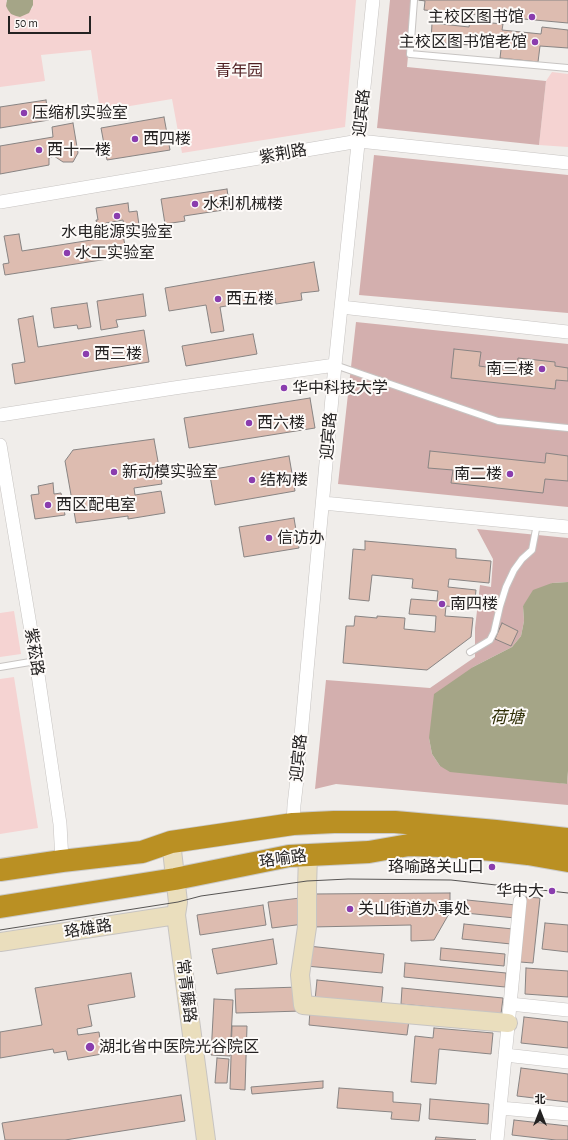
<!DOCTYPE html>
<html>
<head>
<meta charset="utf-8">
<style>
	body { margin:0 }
	#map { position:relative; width:568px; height:1140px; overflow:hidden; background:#f0edea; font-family:"Alegreya Sans","Noto Sans SC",sans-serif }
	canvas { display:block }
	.north { position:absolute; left:520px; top:1092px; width:40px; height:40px; -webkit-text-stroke:3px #fdfaf8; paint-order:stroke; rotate:0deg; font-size:11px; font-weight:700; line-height:16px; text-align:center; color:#242222 }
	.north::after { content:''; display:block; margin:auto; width:14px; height:18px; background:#242222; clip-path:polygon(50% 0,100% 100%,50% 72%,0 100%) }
	.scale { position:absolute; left:8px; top:16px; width:83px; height:18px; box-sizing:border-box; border:2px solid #242222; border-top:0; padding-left:5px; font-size:12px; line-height:14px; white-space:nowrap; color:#242222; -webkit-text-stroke:3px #fdfaf8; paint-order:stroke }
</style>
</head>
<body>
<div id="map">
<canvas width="568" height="1140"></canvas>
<div class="north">北</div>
<div class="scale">50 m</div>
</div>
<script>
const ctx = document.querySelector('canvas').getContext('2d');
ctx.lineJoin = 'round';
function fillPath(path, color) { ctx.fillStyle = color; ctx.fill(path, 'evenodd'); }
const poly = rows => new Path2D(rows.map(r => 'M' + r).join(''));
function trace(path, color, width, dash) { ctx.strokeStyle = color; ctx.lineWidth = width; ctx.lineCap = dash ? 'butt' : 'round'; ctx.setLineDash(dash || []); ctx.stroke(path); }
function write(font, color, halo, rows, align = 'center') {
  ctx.font = font + ' "Alegreya Sans","Noto Sans SC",sans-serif'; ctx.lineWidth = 4; ctx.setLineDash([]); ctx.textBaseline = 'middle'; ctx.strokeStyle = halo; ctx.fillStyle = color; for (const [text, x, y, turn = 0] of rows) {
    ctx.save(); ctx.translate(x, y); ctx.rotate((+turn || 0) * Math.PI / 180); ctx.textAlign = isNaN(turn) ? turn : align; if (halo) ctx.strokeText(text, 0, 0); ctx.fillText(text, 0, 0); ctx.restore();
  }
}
const green = poly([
	[0,0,7,0,6,2,32,9,33,5,33,0,356,0,345,127,182,153,172,99,100,111,91,50,41,55,45,81,0,87],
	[552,72,568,74,568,147,539,145,546,81],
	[14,611,21,654,0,657,0,613],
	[14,677,38,828,0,834,0,679]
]);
const forest = poly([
	[390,0,413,0,407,67,546,81,539,145,377,128],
	[374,155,568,175,568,313,359,295],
	[356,322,568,344,568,507,338,484],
	[477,529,568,538,568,582,552,583,523,606,524,621,521,636,512,647,473,667,429,738,432,754,440,766,567,784,568,771,568,805,336,784,315,789,326,680,430,688,475,657,475,628,480,585,491,587,493,559]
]);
const water = poly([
	[7,0,33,0,33,5,29,13,20,17,16,16,11,14,8,10,6,6],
	[568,582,568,771,567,784,450,772,440,766,432,754,429,738,434,694,473,667,512,647,521,636,524,621,523,606,533,590,552,583]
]);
const building = poly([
	[419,0,568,0,568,23,424,10,425,1,419,0],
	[470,21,503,24,502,30,541,34,542,27,568,30,568,48,540,46,538,62,500,58,502,41,470,38,470,45,431,42,432,23,469,27,470,21],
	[46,100,49,120,0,128,0,107,46,100],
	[164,117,170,150,107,160,101,128,164,117],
	[73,123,78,153,73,162,63,162,54,156,49,158,49,165,0,174,0,146,53,137,52,127,73,123],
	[227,189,230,209,184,216,185,221,165,224,161,199,227,189],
	[128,203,129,212,137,211,140,232,125,234,123,220,106,223,106,228,98,229,96,220,98,220,96,208,128,203],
	[19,234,22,251,123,235,127,256,5,275,3,264,9,263,4,236,19,234],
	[314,262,319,291,301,293,302,300,276,304,275,298,220,307,224,331,211,333,206,305,169,311,165,288,314,262],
	[143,294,146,316,116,320,118,327,101,330,97,301,143,294],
	[87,303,91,327,78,329,77,325,54,328,51,308,87,303],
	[33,316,38,347,144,330,149,362,15,384,12,364,25,362,18,319,33,316],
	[253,334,257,354,186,366,182,346,253,334],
	[454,349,481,352,479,366,516,371,518,358,555,362,555,366,568,368,568,381,556,380,555,389,451,378,454,349],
	[310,398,315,428,189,448,184,418,310,398],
	[154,439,162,484,134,488,135,495,161,491,165,513,128,519,128,516,76,523,65,461,73,450,154,439],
	[430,451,545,463,546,453,568,456,568,481,545,479,543,493,451,483,453,470,428,468,430,451],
	[289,456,295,491,215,505,209,470,289,456],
	[53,483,54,494,61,493,65,515,35,519,31,495,39,494,38,486,53,483],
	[294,518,299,548,244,557,239,527,294,518],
	[365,541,456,549,456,558,491,561,489,583,449,579,448,587,476,590,474,609,446,606,445,616,473,618,471,637,427,670,343,663,346,626,354,626,355,616,377,618,377,616,405,618,404,629,435,632,436,616,409,614,411,599,437,601,438,591,412,588,413,579,372,575,369,601,349,599,353,549,365,550,365,541],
	[502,623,518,631,511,646,495,639,502,623],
	[450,893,450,912,434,940,411,941,411,925,311,927,312,894,450,893],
	[526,897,540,898,533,963,520,962,526,897],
	[300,898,304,924,272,928,268,902,300,898],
	[467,900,516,905,515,918,465,913,467,900],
	[263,905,266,925,200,935,197,915,263,905],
	[545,923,568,925,568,952,542,949,545,923],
	[464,924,513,929,511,944,462,939,464,924],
	[273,939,277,964,217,974,212,949,273,939],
	[308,946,384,954,382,973,306,966,308,946],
	[441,948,505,954,504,966,440,960,441,948],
	[405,963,506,973,505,987,404,977,405,963],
	[526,968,568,971,568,997,525,994,526,968],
	[131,973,135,997,88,1005,92,1026,77,1029,78,1035,99,1032,102,1054,68,1060,66,1051,54,1053,53,1049,0,1058,0,1032,42,1025,35,988,131,973],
	[317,980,383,987,381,1007,315,1000,317,980],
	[300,987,301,1011,236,1013,235,989,300,987],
	[402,988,503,998,501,1014,401,1004,402,988],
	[214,999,233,1000,230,1056,211,1055,214,999],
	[310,1010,409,1020,407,1035,309,1025,310,1010],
	[524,1017,568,1022,568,1048,521,1043,524,1017],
	[232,1026,247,1026,245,1090,230,1089,232,1026],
	[434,1028,493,1033,491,1054,439,1049,436,1084,411,1082,415,1036,433,1038,434,1028],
	[217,1058,229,1059,227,1083,215,1083,217,1058],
	[521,1068,568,1074,568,1102,517,1096,521,1068],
	[323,1081,323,1088,252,1094,251,1087,323,1081],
	[339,1088,393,1092,393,1102,421,1104,419,1121,391,1119,392,1112,337,1108,339,1088],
	[181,1095,185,1121,65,1140,5,1140,2,1123,181,1095],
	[430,1099,489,1104,488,1124,429,1119,430,1099],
	[514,1120,568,1126,568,1140,556,1140,512,1135,514,1120],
	[436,1137,476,1140,435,1140,436,1137]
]);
const lane = poly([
	[414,0,410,54,568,68],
	[335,365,498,421,568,428],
	[470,652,490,640,494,632,500,606,506,587,514,570,522,559,532,550,537,524],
	[0,667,36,661]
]);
const street = poly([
	[0,202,359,141,568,163],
	[341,307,568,332],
	[0,415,174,388,335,365],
	[0,445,36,661,60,824,62,861],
	[323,503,568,527],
	[293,824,294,805,297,779,335,365,373,0],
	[510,1004,568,1010],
	[505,1055,568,1062],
	[500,1108,568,1114],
	[497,1140,520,901]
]);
const secondary = poly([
	[171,842,178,902,176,915,206,1140],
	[308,855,307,888,307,927,300,975,303,1005,508,1023],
	[0,942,176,915]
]);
const highway = poly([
	[0,870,62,861,142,852,171,842,293,824,334,822,395,822,496,831,568,839],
	[0,907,175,879,289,856,369,852,409,845,442,846,493,850,528,854,568,861]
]);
const tram = poly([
	[0,930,178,902,201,896,307,881,348,879,451,880,568,893]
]);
const markers = [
	[532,17,4,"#8a3dae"],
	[535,42,4,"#8a3dae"],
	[24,113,4,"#8a3dae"],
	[135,139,4,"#8a3dae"],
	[39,150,4,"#8a3dae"],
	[195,204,4,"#8a3dae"],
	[117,216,4,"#8a3dae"],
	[67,253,4,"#8a3dae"],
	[218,299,4,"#8a3dae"],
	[86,354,4,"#8a3dae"],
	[542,369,4,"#8a3dae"],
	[284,388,4,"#8a3dae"],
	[249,423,4,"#8a3dae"],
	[114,472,4,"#8a3dae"],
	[510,474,4,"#8a3dae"],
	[252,480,4,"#8a3dae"],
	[48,505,4,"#8a3dae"],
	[269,538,4,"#8a3dae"],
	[442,604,4,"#8a3dae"],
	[492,867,4,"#8a3dae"],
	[552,891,4,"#8a3dae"],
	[350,909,4,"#8a3dae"],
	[90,1047,5,"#8a3dae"]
];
const poiNames = [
	["主校区图书馆",524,17,"right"],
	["主校区图书馆老馆",527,42,"right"],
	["压缩机实验室",32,113],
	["西四楼",143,139],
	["西十一楼",47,150],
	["水利机械楼",203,204],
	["水电能源实验室",117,232,"center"],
	["水工实验室",75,253],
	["西五楼",226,299],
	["西三楼",94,354],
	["南三楼",534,369,"right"],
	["华中科技大学",292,388],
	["西六楼",257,423],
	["新动模实验室",122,472],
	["南二楼",502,474,"right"],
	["结构楼",260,480],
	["西区配电室",56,505],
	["信访办",277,538],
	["南四楼",450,604],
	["珞喻路关山口",484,867,"right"],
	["华中大",544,891,"right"],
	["关山街道办事处",358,909],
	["湖北省中医院光谷院区",99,1047]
];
const parkNames = [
	["青年园",239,71]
];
const streetNames = [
	["迎宾路",362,113,-84],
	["紫荆路",283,154,-10],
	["迎宾路",329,436,-85],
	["紫菘路",34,652,81],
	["迎宾路",299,758,-84],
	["珞喻路",283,859,-8],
	["珞雄路",88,929,-9],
	["常青藤路",186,991,83]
];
const waterNames = [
	["荷塘",507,718]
];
fillPath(green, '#f5d3d2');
fillPath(forest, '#d3afae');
fillPath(water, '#a5a587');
fillPath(building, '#ddbcb0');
trace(building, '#888483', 1);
trace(lane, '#c7c4c2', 8);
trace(street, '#c7c4c2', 14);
trace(secondary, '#c7c4c2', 20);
trace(highway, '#cacaca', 24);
trace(lane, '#fff', 6);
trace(street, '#fff', 13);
trace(secondary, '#eadebd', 18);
trace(highway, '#ba9023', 22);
trace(tram, '#565453', 1);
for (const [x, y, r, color] of markers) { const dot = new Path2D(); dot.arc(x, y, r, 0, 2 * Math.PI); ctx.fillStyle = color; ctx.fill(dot); trace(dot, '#fdfaf8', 1.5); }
write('16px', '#242222', '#fdfaf8', poiNames, 'left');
write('16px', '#4e1e21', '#fdfaf8', parkNames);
write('16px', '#242222', '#fdfaf8', streetNames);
write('italic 17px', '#2e2d04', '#fdfaf8', waterNames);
</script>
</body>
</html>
